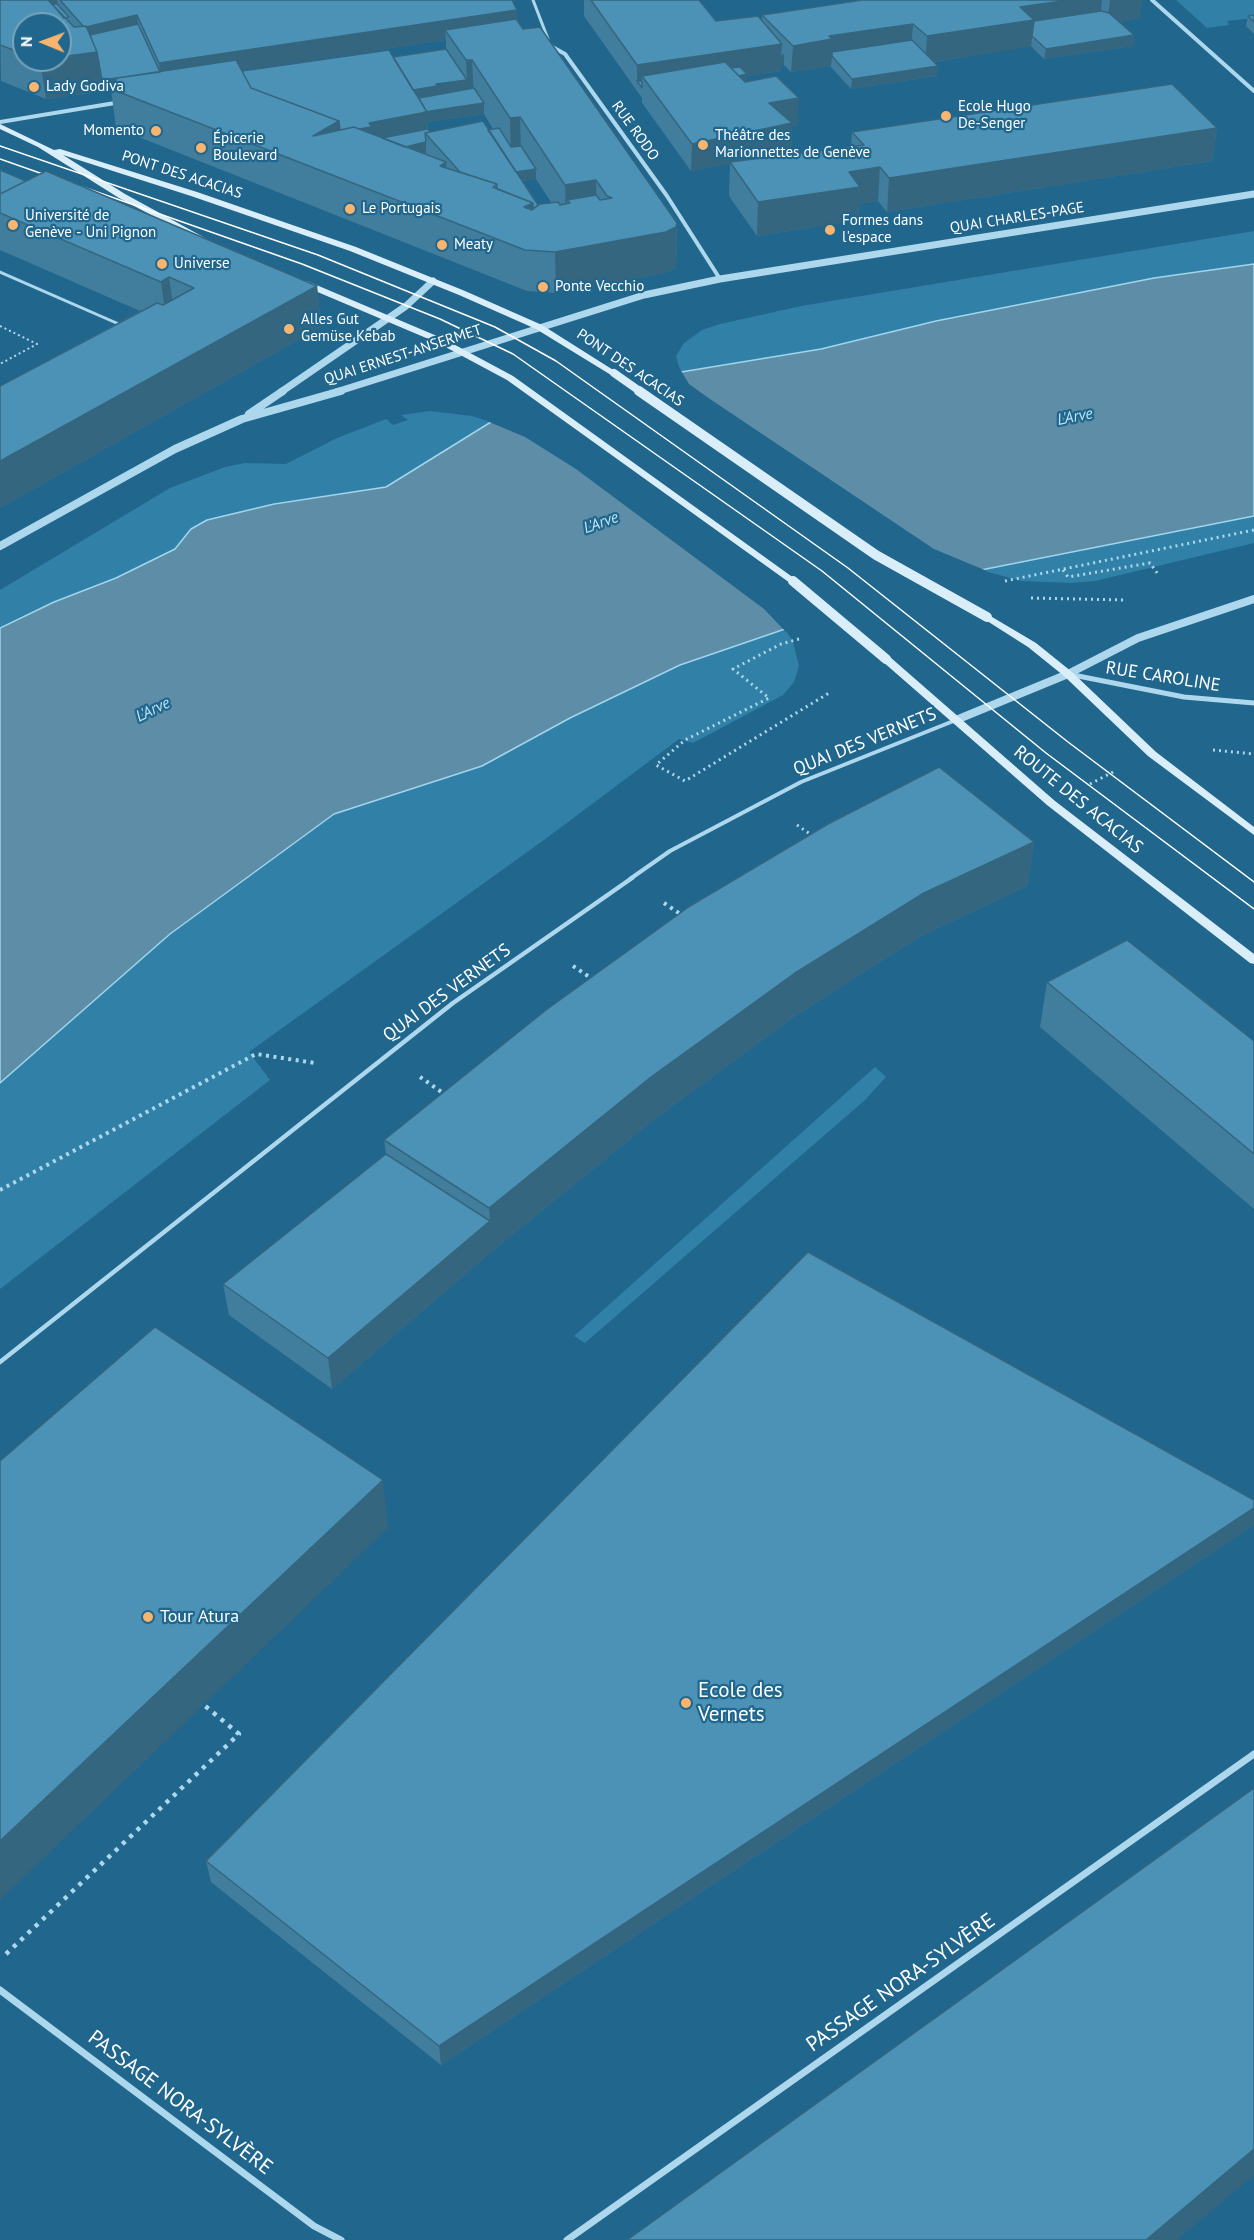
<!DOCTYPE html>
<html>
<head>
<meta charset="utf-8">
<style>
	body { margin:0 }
	#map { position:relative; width:1254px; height:2240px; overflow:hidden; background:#20668d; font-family:"PT Sans",sans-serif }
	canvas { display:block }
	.north { position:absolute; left:12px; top:12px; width:60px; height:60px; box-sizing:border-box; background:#20668d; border:2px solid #79a3bb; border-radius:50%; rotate:271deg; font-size:16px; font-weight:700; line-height:24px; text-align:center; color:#fff }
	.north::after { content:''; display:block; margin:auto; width:21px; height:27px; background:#f9b46e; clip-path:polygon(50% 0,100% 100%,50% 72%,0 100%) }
</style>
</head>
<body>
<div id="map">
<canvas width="1254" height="2240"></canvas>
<div class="north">N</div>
</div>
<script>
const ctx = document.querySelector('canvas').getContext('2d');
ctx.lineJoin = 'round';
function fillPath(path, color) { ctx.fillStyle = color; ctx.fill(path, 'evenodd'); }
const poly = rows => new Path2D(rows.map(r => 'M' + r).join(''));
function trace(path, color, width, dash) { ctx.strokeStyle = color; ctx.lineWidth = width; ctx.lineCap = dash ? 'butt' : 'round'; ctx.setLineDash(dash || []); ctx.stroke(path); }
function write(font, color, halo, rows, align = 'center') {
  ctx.font = font + ' "PT Sans",sans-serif'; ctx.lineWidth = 4.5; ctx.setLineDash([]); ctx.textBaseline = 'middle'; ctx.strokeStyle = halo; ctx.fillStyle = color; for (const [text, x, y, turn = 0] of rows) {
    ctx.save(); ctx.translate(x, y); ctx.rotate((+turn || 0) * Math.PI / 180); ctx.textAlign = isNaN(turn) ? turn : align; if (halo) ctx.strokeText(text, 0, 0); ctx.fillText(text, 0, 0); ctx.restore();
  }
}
const green = poly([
	[1176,0,1254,0,1254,18,1227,21,1229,25,1207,28],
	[1254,231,1254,264,1154,278,936,321,821,349,681,372,678,364,676,356,684,343,702,330,720,324,801,306],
	[430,411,472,416,491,422,386,487,274,503,191,529,175,549,116,578,54,602,0,628,0,590,170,488,225,467,245,463,286,464,337,438,386,419,393,425,408,420,401,415],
	[1254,516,1254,543,1095,581,1072,583,1021,581,981,570],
	[785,629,793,642,799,666,794,682,783,695,693,743,679,739,544,840,249,1052,270,1080,0,1289,0,1083,170,934,334,814,482,766,570,718,680,665],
	[875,1067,886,1077,865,1100,585,1343,574,1336]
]);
const water = poly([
	[1254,264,1254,516,981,570,785,629,680,665,570,718,482,766,334,814,170,934,0,1083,0,628,54,602,116,578,175,549,191,529,207,520,274,504,386,487,491,422,681,372,821,349,936,321,1154,278,1254,264]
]);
const pier = poly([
	[680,369,689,384,707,397,904,529,934,549,987,571,786,632,764,609,576,469,525,437,487,421]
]);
const pathFar3 = poly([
	[0,326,37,344,0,364]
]);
const pathFar2 = poly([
	[1063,570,1068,577,1150,563,1158,574],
	[1005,581,1254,530],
	[1031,598,1123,600],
	[799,639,781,644,733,669,769,698,685,740,656,765,685,781,829,693],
	[1213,750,1254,754],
	[1090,784,1115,771],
	[797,825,813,836]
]);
const pathFar1 = poly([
	[664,903,683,916],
	[573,966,594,980],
	[420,1077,446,1095],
	[0,1190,256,1054,315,1063]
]);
const path = poly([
	[6,1954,239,1734,204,1705]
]);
const serviceFar2 = poly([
	[533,0,548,39],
	[0,272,121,325]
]);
const serviceFar1 = poly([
	[630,879,670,851,801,782,956,720]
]);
const service = poly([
	[0,1362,453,1003,632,878]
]);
const pedestrianFar1 = poly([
	[1152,0,1254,91]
]);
const pedestrian = poly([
	[0,1990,314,2226,341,2240],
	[567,2240,1254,1754]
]);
const minorFar1 = poly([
	[547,44,565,54,667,196,720,279],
	[0,122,121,102]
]);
const minor = poly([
	[1068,674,1184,697,1254,703]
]);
const tertiaryFar1 = poly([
	[281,392,406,306,433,281],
	[336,392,644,295,720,279,1254,194]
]);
const tertiary = poly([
	[249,414,283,391],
	[0,546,175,449,242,419,341,391],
	[956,720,1068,674,1138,638,1254,599]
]);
const secondary = poly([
	[0,124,54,150,60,149,197,192,356,247,465,291,542,325,618,373,611,375,536,329,459,295,350,251,191,196,63,155,125,194,207,239,200,241,119,198,38,147,0,129,0,124],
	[301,281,307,281,444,339,513,376,798,581,793,584,790,583,507,380,438,343,301,285,301,281],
	[987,614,1036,643,1072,672,1156,752,1254,827,1254,835,1148,756,1064,676,1028,647,984,619,984,615,987,614],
	[886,656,890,657,1055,801,1254,954,1254,964,1250,963,1047,805,882,661,881,659,886,656]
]);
const tram = poly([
	[0,146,318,255,495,327,556,361,848,568,1068,742,1254,882],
	[0,159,57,179],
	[80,186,302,264,440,319,513,354,822,571,1046,753,1254,909]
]);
const secondaryBridgeFar1 = poly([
	[614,373,641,392]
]);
const secondaryBridge = poly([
	[639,391,876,555,987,617],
	[793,581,886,659]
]);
const wall = poly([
	[0,0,512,0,517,21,523,29,677,223,676,268,665,273,556,293,527,291,116,128,111,90,46,99,1,81],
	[24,24,60,60,24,60],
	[446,40,446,49,393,57,242,71,241,70],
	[484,114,493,129,430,132,428,129,427,122],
	[536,179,551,202,538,205,523,181],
	[584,0,699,0,716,21,762,21,762,15,862,0,1142,0,1139,18,1118,22,1134,35,1133,46,1044,59,1031,46,934,62,937,76,851,89,830,66,791,72,784,65,781,65,781,71,747,76,747,81,798,125,792,126,791,151,745,160,851,147,852,132,1217,128,1212,161,887,212,878,201,859,204,858,220,757,236,729,196,730,163,691,171,642,103,642,98,584,16],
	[1254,15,1254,34,1246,26,1248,16],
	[0,170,26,181,317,286,321,327,0,508,0,386,140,311,0,250],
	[1034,842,1027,886,919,937,792,1018,651,1122,491,1252,332,1389,229,1315,223,1284,386,1154,384,1140],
	[1047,982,1254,1041,1254,1209,1040,1027],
	[1254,1525,441,2065,211,1882,206,1861]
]);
const shadedWall = poly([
	[31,0,57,0,59,14],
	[1069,0,1102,0,1100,21,1033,31,1031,47,925,63,927,36,1020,7],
	[1110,0,1142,0,1139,18,1107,24],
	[517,10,518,29,445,30,446,40,46,99,40,60,60,60,60,57,97,52,160,72,159,63],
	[137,15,140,34,86,46,83,27],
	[913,24,911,50,832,56,831,66,791,72,793,46,829,36],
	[1134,35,1133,46,1044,59,1046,49],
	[782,44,781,55,784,54,784,65,781,65,781,71,747,76,747,84,642,76,642,88,637,81,637,65],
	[466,60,472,60,474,98,416,109,409,90,436,84,467,80],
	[938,66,937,76,851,89,852,79],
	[799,98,798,125,792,126,791,151,691,171,692,144,769,103],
	[484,103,484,114,427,122,428,136,425,133,343,159,313,136,339,121,369,123,418,113],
	[520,117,521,156,511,158,510,118],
	[1217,128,1212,161,887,212,889,178],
	[426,142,426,153,381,162,380,152],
	[446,162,448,202,440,166],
	[880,167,878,201,859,204,858,220,757,236,758,202,849,172],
	[536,169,536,179,512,183,512,172],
	[596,180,597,220,567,200,568,225,566,225,565,185],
	[533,203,534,243,524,207],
	[677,223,676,268,665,273,556,293,555,252],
	[169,277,175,318,167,323,161,282],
	[317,286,321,327,0,508,0,461],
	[1034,842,1027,886,919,937,792,1018,651,1122,491,1252,332,1389,328,1358,490,1221,489,1208,651,1077,795,973,924,893],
	[383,1480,388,1528,0,1900,0,1841],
	[1254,1508,1254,1525,441,2065,439,2046],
	[1254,2149,1254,2175,1177,2240,1146,2240]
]);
const building = poly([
	[0,0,48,0,74,27,86,26,97,52,60,57,60,24,24,24,24,54,0,45,0,0],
	[60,0,512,0,517,10,159,63,137,15,86,27,83,26,60,0],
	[591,0,699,0,716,21,758,16,782,44,637,65,591,0],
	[862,0,1069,0,1020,7,1034,20,927,36,913,24,829,36,832,39,793,46,762,15,862,0],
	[52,4,57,4,69,17,64,18,52,4],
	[1101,11,1109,13,1134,35,1046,49,1032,36,1034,21,1101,11],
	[1254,15,1254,22,1248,16,1254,15],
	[516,19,523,29,540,27,677,223,676,227,666,232,555,252,525,250,111,89,117,78,236,60,251,88,339,121,313,136,354,127,446,162,440,166,497,184,493,187,533,203,524,207,532,210,540,204,558,202,560,205,570,203,567,200,596,195,600,200,612,198,607,196,596,180,565,185,520,117,510,118,472,60,466,60,445,30,516,19],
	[138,24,160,72,102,80,97,52,90,35,138,24],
	[912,40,938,66,852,79,832,56,832,52,912,40],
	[446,49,467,80,436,84,437,86,413,90,393,57,446,49],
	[389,50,427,112,369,123,372,127,359,129,354,127,340,130,339,121,251,88,242,71,389,50],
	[725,62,745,82,776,76,799,98,769,103,792,123,692,144,642,76,725,62],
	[740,67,747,74,739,76,731,68,740,67],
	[637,81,642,81,642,88,637,81],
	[1172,84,1217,128,889,178,880,167,849,172,860,187,758,202,730,162,864,145,852,132,1172,84],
	[474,88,484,103,424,112,427,112,419,98,474,88],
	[483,121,538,205,533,209,533,203,497,189,497,184,460,172,425,133,483,121],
	[499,128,511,147,521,146,536,169,516,172,488,130,499,128],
	[428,129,430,132,425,133,426,142,405,147,382,138,428,129],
	[0,170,26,181,0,194,0,170],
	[46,171,317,286,0,461,0,386,157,303,163,305,194,288,169,277,161,282,0,213,0,194,46,171],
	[939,767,1034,842,924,893,795,973,651,1077,489,1208,384,1140,546,1010,690,906,828,824,939,767],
	[1127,940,1254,1041,1254,1154,1047,982,1127,940],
	[386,1154,490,1221,328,1358,223,1284,386,1154],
	[808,1252,1254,1500,1254,1508,439,2046,206,1861,808,1252],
	[155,1327,383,1480,0,1841,0,1461,155,1327],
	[1254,1788,1254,2149,1146,2240,627,2240,1254,1788]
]);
const markers = [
	[34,87,6,"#f9b46e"],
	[946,116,6,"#f9b46e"],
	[156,131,6,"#f9b46e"],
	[703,145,6,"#f9b46e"],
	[201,148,6,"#f9b46e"],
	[350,209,6,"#f9b46e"],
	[13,225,6,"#f9b46e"],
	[830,230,6,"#f9b46e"],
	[442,245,6,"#f9b46e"],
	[162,264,6,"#f9b46e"],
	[543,287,6,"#f9b46e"],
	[289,329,6,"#f9b46e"],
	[148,1617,6,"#f9b46e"],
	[686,1703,6,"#f9b46e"]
];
const farPoinames = [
	["Lady Godiva",46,87],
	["Ecole Hugo",958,107],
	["De-Senger",958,124],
	["Momento",144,131,"right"],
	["Théâtre des",715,136],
	["Marionnettes de Genève",715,153],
	["Épicerie",213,139],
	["Boulevard",213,156],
	["Le Portugais",362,209],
	["Université de",25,216],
	["Genève - Uni Pignon",25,233],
	["Formes dans",842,221],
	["l'espace",842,238],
	["Meaty",454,245],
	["Universe",174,264],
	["Ponte Vecchio",555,287],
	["Alles Gut",301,320],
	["Gemüse Kebab",301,337]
];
const farStreetnames = [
	["RUE RODO",635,131,54],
	["PONT DES ACACIAS",182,175,18],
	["QUAI CHARLES-PAGE",1017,218,-9],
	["QUAI ERNEST-ANSERMET",403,355,-18],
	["PONT DES ACACIAS",630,368,34]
];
const farWaternames = [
	["L'Arve",1075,417,-11],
	["L'Arve",601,523,-20],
	["L'Arve",153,710,-26]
];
const streetNames = [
	["RUE CAROLINE",1163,677,9],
	["QUAI DES VERNETS",865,742,-22],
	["ROUTE DES ACACIAS",1078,800,39],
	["QUAI DES VERNETS",447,993,-36]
];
const poiNames = [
	["Tour Atura",160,1617]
];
const nearPoinames = [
	["Ecole des",698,1691],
	["Vernets",698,1715]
];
const nearStreetnames = [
	["PASSAGE NORA-SYLVÈRE",901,1983,-35],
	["PASSAGE NORA-SYLVÈRE",180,2103,37]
];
fillPath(green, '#3080a8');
fillPath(water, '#5e8ea7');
trace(water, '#a1d5ed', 1.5);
fillPath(pier, '#20668d');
trace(pathFar3, '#add7ec', 2, [2, 3]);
trace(pathFar2, '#add7ec', 3, [2, 4]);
trace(pathFar1, '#add7ec', 4, [3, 4.5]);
trace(path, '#add7ec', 4.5, [4, 6]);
trace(serviceFar2, '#add7ec', 3);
trace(serviceFar1, '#add7ec', 4);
trace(service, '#add7ec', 4.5);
trace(pedestrianFar1, '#add7ec', 4);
trace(pedestrian, '#add7ec', 7);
trace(minorFar1, '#add7ec', 4);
trace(minor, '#add7ec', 5);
trace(tertiaryFar1, '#add7ec', 7);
trace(tertiary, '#add7ec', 8);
fillPath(secondary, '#d9eef9');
trace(tram, '#fff', 1.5);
trace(secondaryBridgeFar1, '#d9eef9', 8);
trace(secondaryBridge, '#d9eef9', 10);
fillPath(wall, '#417e9d');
fillPath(shadedWall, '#35667f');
fillPath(building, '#4c92b6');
trace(building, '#35667f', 1.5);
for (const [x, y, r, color] of markers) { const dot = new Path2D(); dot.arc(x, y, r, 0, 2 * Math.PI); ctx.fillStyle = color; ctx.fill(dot); trace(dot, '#20668d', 2); }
write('15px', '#fff', '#20668d', farPoinames, 'left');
write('15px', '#fff', '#20668d', farStreetnames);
write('italic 16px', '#bce2f4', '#20668d', farWaternames);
write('18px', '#fff', '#20668d', streetNames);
write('18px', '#fff', '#20668d', poiNames, 'left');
write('21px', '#fff', '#20668d', nearPoinames, 'left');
write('21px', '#fff', '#20668d', nearStreetnames);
</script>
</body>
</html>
